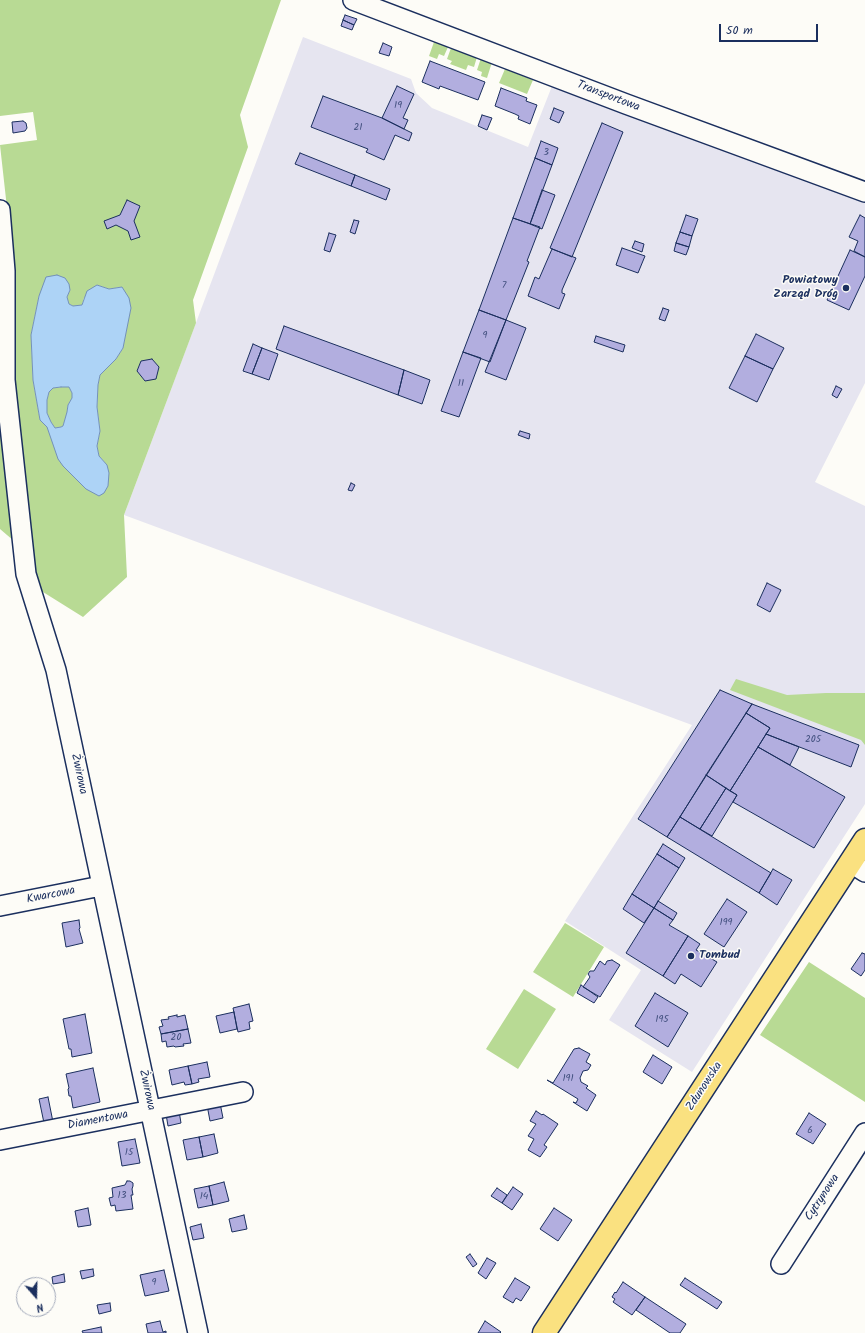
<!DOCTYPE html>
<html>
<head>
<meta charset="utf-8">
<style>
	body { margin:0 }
	#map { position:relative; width:865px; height:1333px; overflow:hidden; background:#fdfcf7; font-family:Kalam,sans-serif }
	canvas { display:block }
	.north { position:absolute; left:16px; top:1277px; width:40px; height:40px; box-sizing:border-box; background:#fdfcf7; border:1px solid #a3aaba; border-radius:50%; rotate:160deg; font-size:11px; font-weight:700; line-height:16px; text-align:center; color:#1b2f5e }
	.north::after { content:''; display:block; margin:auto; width:14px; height:18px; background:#1b2f5e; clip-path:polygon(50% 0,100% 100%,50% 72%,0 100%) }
	.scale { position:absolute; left:719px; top:24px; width:99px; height:18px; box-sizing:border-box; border:2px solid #1b2f5e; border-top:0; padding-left:5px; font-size:12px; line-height:14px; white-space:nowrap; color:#1b2f5e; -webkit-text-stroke:3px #fdfcf7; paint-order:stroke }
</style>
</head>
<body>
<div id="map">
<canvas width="865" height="1333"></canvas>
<div class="north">N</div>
<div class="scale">50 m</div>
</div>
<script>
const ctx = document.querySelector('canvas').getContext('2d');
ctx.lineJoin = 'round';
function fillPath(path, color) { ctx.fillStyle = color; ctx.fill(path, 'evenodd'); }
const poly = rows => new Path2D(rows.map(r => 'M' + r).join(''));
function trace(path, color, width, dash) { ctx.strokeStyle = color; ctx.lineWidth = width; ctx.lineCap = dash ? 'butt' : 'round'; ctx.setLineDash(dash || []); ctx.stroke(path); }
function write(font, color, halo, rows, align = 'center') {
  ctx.font = font + ' Kalam,sans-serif'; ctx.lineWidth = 3; ctx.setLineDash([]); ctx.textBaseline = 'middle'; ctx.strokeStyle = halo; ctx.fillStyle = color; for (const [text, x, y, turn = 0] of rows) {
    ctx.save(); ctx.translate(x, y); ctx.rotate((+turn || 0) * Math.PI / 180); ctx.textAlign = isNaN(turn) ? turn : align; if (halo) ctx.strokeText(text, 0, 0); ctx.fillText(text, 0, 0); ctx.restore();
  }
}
const built = poly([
	[303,37,411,79,416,93,432,108,528,147,554,81,865,198,865,383,815,482,865,506,865,804,692,1072,609,1020,641,970,565,921,692,725,124,515]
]);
const green = poly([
	[0,0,281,0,240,115,248,147,193,300,196,323,124,515,127,577,83,617,35,587,13,410,14,271,0,145,37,140,33,112,0,116],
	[97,285,109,289,122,287,123,348,116,359,100,375,98,385,97,407,100,431,97,446,99,456,107,465,40,420,33,380,31,335,39,296,70,290,67,297,69,304,73,306,78,306,82,305,84,298],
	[152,359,159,367,156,378,145,381,137,371,141,361],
	[434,42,448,47,444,56,439,54,437,59,429,56],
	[451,48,477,57,474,67,468,65,466,70,450,64,452,61,447,59],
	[481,58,492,62,487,78,481,76,482,72,477,70],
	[505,69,533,80,527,94,499,83],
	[0,268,14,541,0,529],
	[61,387,69,387,72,393,72,398,68,405,67,413,63,426,61,427,55,428,51,422,47,413,47,400,49,392,53,388],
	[736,679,787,695,826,693,865,693,865,745,861,740,730,690],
	[565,923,604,947,573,997,533,972],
	[809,962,865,998,865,1102,760,1035],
	[524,989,556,1009,518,1069,486,1049]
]);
const water = poly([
	[57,275,65,278,69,284,70,290,67,297,69,304,73,306,82,305,87,291,97,285,109,289,122,287,129,298,131,308,123,348,116,359,100,375,98,385,97,407,100,431,97,446,99,456,107,465,109,473,108,486,104,493,99,496,86,489,63,466,58,459,47,427,40,420,33,380,31,335,39,296,46,277,57,275],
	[61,387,69,387,72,393,72,398,68,405,67,412,63,426,61,427,55,428,51,422,47,413,47,400,49,392,53,388,61,387]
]);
const building = poly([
	[345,15,357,19,354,25,343,20,345,15],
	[343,20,354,25,352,30,341,26,343,20],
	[383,43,392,47,389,56,379,53,383,43],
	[430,61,485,82,478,100,440,86,439,89,422,82,430,61],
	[397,86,414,94,403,118,408,120,404,129,382,118,397,86],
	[501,88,527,98,526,101,537,105,530,124,518,119,519,116,515,114,495,106,501,88],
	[323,96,382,118,412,133,409,141,395,135,384,160,366,152,368,149,311,127,323,96],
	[554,108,564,112,559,123,550,119,554,108],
	[482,115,492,118,487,130,478,126,482,115],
	[23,121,26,123,27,128,25,131,13,133,12,122,23,121],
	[602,123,623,132,572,257,550,248,602,123],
	[541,141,558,148,552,165,535,158,541,141],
	[300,153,355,175,351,186,295,164,300,153],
	[535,158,552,165,530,224,513,218,535,158],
	[355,175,390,189,386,200,351,186,355,175],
	[542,190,555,195,542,229,530,224,542,190],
	[127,200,140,206,134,221,140,237,131,240,128,231,116,225,107,229,104,221,120,215,127,200],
	[686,215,698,219,692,236,680,232,686,215],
	[860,215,865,218,865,257,854,251,858,241,849,237,860,215],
	[513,218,540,227,527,261,529,262,506,320,479,310,513,218],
	[354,220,359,221,355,234,350,232,354,220],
	[680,232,692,236,689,247,676,243,680,232],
	[329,233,336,235,330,252,324,250,329,233],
	[635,241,644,244,642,252,632,248,635,241],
	[676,243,689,247,686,255,674,251,676,243],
	[622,248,645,256,638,273,616,265,622,248],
	[552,249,576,258,562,290,562,293,565,294,559,309,528,296,535,277,539,279,552,249],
	[850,250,865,257,865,276,849,310,827,300,850,250],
	[663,308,669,310,665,321,659,319,663,308],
	[479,310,506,320,490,362,463,352,479,310],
	[506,320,526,328,506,380,485,372,506,320],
	[284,326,404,370,398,395,276,349,284,326],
	[756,334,784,348,773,369,745,356,756,334],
	[596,336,625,345,623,352,594,342,596,336],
	[253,344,262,348,252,374,243,371,253,344],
	[262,348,278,354,269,380,252,374,262,348],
	[463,352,481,358,459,417,441,411,463,352],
	[745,356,773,369,757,402,729,388,745,356],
	[152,359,159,367,156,379,145,381,137,371,141,361,152,359],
	[404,370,430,380,422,404,398,395,404,370],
	[836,386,842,389,837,398,832,395,836,386],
	[520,431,530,434,529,439,518,435,520,431],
	[351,483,355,485,352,491,348,490,351,483],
	[767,583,781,590,770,612,757,605,767,583],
	[720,690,752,704,667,837,638,819,720,690],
	[752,704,859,745,851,767,766,734,770,728,746,713,752,704],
	[746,713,770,728,730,791,706,775,746,713],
	[766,734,799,747,790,765,758,747,766,734],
	[758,747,845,797,814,848,733,802,737,795,730,791,758,747],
	[706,775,726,788,700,829,680,817,706,775],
	[726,788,737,795,712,836,700,829,726,788],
	[680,817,771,873,759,893,667,837,680,817],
	[663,844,685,858,679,868,657,854,663,844],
	[657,854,679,868,654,908,632,894,657,854],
	[773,869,792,880,777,905,759,893,773,869],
	[632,894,654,908,644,923,623,909,632,894],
	[727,899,747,912,724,947,704,934,727,899],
	[658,901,677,913,673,920,654,908,658,901],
	[654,908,673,920,669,925,688,936,663,976,626,953,654,908],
	[79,920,80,928,79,929,83,943,66,947,62,923,79,920],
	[688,936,700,944,696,950,717,962,701,987,681,974,675,984,663,976,688,936],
	[862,953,865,954,865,970,861,976,851,969,862,953],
	[612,960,620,965,600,997,583,987,590,977,588,974,590,971,594,971,600,961,605,965,607,961,612,960],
	[581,985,598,997,594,1003,577,993,581,985],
	[655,993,688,1013,668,1047,635,1026,655,993],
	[249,1004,253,1021,249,1022,250,1029,238,1032,233,1008,249,1004],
	[234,1012,237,1029,220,1033,216,1016,234,1012],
	[85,1014,92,1053,72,1057,71,1049,69,1049,63,1019,85,1014],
	[177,1015,177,1017,185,1015,188,1029,161,1034,159,1027,163,1026,161,1020,169,1019,168,1017,177,1015],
	[188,1029,191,1043,183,1044,184,1046,175,1047,174,1046,167,1047,166,1041,162,1042,161,1034,188,1029],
	[579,1048,590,1054,586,1062,591,1065,588,1070,583,1071,580,1078,581,1082,588,1086,586,1088,596,1095,587,1111,573,1102,576,1103,578,1099,547,1080,553,1083,574,1049,579,1048],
	[653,1055,672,1067,662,1084,643,1072,653,1055],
	[207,1062,210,1077,198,1079,199,1082,192,1084,188,1066,207,1062],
	[188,1066,192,1084,185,1085,184,1082,172,1085,169,1070,188,1066],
	[93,1068,100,1102,73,1108,71,1096,69,1096,68,1089,69,1088,66,1074,93,1068],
	[48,1097,53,1122,44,1123,39,1099,48,1097],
	[220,1103,223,1118,210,1121,207,1105,220,1103],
	[179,1111,181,1123,168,1126,166,1114,179,1111],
	[536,1111,542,1115,543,1114,558,1124,544,1145,547,1147,540,1157,528,1150,534,1139,528,1136,536,1124,530,1121,536,1111],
	[809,1113,826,1124,813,1144,796,1134,809,1113],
	[214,1134,218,1153,203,1157,199,1137,214,1134],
	[199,1137,203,1157,187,1160,183,1140,199,1137],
	[135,1139,140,1163,122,1166,118,1142,135,1139],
	[127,1181,130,1181,133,1183,133,1186,132,1189,133,1195,131,1195,133,1209,116,1211,115,1205,111,1206,109,1198,113,1197,112,1188,125,1185,127,1181],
	[224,1182,229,1201,213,1205,209,1186,224,1182],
	[209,1186,213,1205,198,1208,194,1189,209,1186],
	[513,1187,523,1194,512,1210,502,1203,513,1187],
	[497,1188,507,1195,502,1203,491,1196,497,1188],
	[88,1208,91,1225,78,1227,75,1211,88,1208],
	[554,1208,572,1220,558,1241,540,1229,554,1208],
	[244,1215,247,1229,232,1232,229,1219,244,1215],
	[201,1224,204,1238,193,1240,190,1227,201,1224],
	[470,1254,477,1264,473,1267,466,1257,470,1254],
	[487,1258,496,1263,486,1279,478,1273,487,1258],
	[93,1269,94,1276,82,1279,80,1271,93,1269],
	[164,1270,169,1291,145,1296,140,1275,164,1270],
	[64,1274,65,1282,53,1284,52,1277,64,1274],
	[515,1278,530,1287,521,1301,516,1298,513,1303,503,1297,515,1278],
	[685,1278,722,1302,717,1309,680,1285,685,1278],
	[623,1282,645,1297,632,1315,613,1302,615,1299,612,1297,615,1292,616,1293,623,1282],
	[645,1297,686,1324,680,1333,670,1333,636,1310,645,1297],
	[110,1303,111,1311,99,1314,97,1305,110,1303],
	[160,1321,163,1332,166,1331,166,1333,148,1333,146,1324,160,1321],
	[485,1321,501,1332,500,1333,478,1333,485,1321],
	[101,1327,102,1333,83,1333,82,1331,101,1327]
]);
const minor = poly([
	[353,0,626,104,865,192],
	[0,210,5,271,5,380,26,574,56,670,198,1333],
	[851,863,865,872],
	[0,906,101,886],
	[0,1140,243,1092],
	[781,1264,865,1133]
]);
const major = poly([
	[544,1333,865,840]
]);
const markers = [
	[846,288,4,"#1b2f5e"],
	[691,956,4,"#1b2f5e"]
];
const numberNames = [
	["19",398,106],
	["21",358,128],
	["3",546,153],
	["7",504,286],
	["9",485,336],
	["11",461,384],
	["205",813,740],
	["199",726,923],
	["195",662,1020],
	["20",176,1038],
	["191",568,1079],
	["6",810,1131],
	["15",129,1153],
	["13",122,1196],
	["14",204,1197],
	["9",154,1283]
];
const streetNames = [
	["Transportowa",608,97,21],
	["Żwirowa",78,774,78],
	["Kwarcowa",51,896,-11],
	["Zdunowska",705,1087,-57],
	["Żwirowa",146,1090,78],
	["Diamentowa",98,1121,-11],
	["Cytrynowa",823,1198,-57]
];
const poiNames = [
	["Powiatowy",838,281],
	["Zarząd Dróg",838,295],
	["Tombud",699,956,"left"]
];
fillPath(built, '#e6e5f0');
fillPath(green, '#b8da94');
fillPath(water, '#add3f6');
trace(water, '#7391b9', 1);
fillPath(building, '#b2aedf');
trace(building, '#1b2f5e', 1);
trace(minor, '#1b2f5e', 22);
trace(major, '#1b2f5e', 25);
trace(minor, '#fdfcf7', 19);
trace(major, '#fae180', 22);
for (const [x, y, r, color] of markers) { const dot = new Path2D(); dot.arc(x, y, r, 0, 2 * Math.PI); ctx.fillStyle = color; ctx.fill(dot); trace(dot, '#fdfcf7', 1.5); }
write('10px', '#414f7e', null, numberNames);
write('12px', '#1b2f5e', '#fdfcf7', streetNames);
write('bold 12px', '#1b2f5e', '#fdfcf7', poiNames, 'right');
</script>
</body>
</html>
